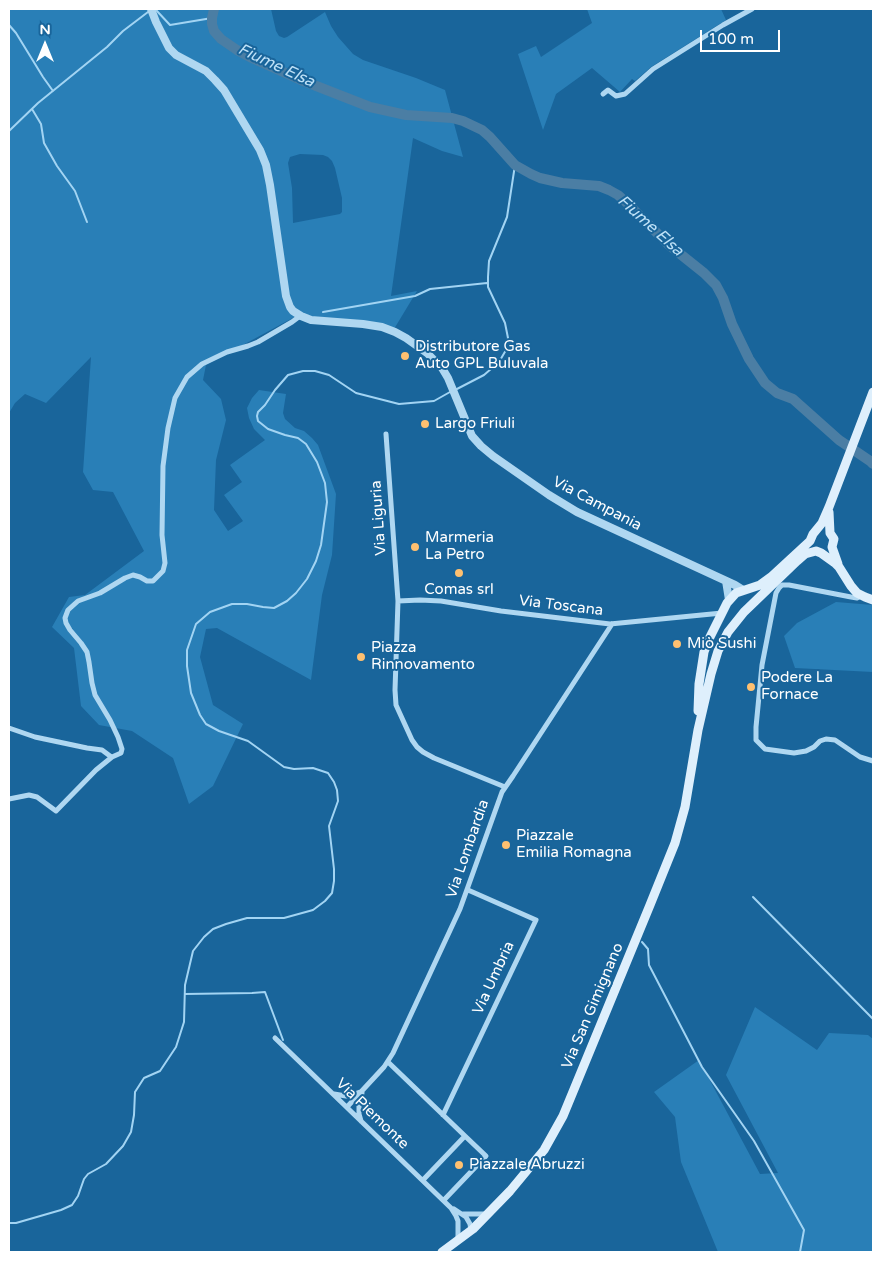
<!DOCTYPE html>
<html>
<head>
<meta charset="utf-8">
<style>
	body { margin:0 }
	#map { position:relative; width:882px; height:1261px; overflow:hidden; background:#19659b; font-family:"Varela Round",sans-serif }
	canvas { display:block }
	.frame { position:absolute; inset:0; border:10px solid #fff; pointer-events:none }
	.north { position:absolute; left:20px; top:20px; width:50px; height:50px; -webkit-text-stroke:4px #19659b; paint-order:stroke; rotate:0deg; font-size:14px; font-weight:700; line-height:20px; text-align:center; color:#fff }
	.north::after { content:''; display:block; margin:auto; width:18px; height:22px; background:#fff; clip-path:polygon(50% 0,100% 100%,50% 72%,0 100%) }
	.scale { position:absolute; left:700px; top:30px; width:80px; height:22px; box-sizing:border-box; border:2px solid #fff; border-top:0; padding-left:6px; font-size:15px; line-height:18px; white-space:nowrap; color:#fff; -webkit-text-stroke:4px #19659b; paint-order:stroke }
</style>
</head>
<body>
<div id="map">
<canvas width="882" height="1261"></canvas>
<div class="frame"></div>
<div class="north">N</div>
<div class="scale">100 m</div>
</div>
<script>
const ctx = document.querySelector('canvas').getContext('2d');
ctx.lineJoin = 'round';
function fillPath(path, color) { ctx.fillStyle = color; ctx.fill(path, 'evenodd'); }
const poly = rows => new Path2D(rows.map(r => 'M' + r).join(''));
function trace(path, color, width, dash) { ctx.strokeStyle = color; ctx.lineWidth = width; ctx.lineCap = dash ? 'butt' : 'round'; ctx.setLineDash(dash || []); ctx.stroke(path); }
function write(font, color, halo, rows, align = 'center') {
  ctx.font = font + ' "Varela Round",sans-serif'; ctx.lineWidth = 4; ctx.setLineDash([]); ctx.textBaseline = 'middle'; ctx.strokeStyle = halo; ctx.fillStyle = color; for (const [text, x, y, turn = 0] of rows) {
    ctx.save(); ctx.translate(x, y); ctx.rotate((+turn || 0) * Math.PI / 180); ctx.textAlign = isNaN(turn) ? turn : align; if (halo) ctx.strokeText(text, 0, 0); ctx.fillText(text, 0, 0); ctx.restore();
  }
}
const green = poly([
	[9,9,271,9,276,31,279,36,284,38,287,37,325,12,331,26,338,37,353,54,363,60,416,78,445,90,463,157,442,151,413,138,391,296,417,291,394,329,373,322,312,317,302,313,206,365,203,380,221,399,226,420,216,460,214,510,228,531,243,521,224,495,242,482,230,465,265,440,254,429,249,418,247,408,252,398,259,390,286,394,283,413,285,419,295,428,304,431,312,438,318,445,336,494,332,555,322,595,311,680,217,628,206,629,200,657,213,705,243,724,213,786,189,804,173,758,132,731,99,725,81,706,74,648,52,627,69,597,85,595,144,551,113,492,93,490,83,472,91,357,46,403,25,394,15,403,9,413],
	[300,154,323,155,328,157,332,161,335,168,342,198,342,212,340,214,293,223,292,188,288,163,290,157],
	[587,9,721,9,726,20,651,67,635,81,632,79,620,92,592,68,556,94,543,130,518,54,536,46,541,57,592,23],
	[836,602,873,605,873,672,795,668,784,636,797,623],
	[755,1007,817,1050,829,1033,868,1035,873,1039,873,1252,718,1252,681,1162,675,1117,654,1092,699,1060,760,1174,778,1173,726,1075]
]);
const stream = poly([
	[156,10,170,25,212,18],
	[9,25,16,33,43,77,53,91],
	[32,109,41,124,44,143,57,166,75,191,87,222],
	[9,131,38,103,107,47,123,31,148,12],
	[323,312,415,296,430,289,487,283],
	[455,390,484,375,499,362,506,350,508,338,505,323,488,287,488,277,489,261,507,217,515,165],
	[753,897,873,1019],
	[642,942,648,949,649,965,702,1067,754,1141,804,1230,800,1252],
	[185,994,252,993,265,992,283,1040],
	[9,1223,16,1223,61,1210,72,1205,78,1196,84,1179,88,1174,106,1164,123,1146,131,1132,134,1115,135,1092,144,1078,160,1071,176,1047,184,1022,185,985,193,951,204,937,213,929,226,924,247,918,284,918,313,910,325,901,332,893,334,881,334,869,329,826,338,801,337,790,334,782,328,773,313,768,294,769,284,767,248,741,219,731,206,724,200,715,191,693,187,666,187,650,196,624,210,612,232,604,247,604,263,607,274,608,287,601,296,593,307,579,316,561,321,545,327,502,325,483,317,462,306,444,298,438,285,435,268,429,258,421,257,416,258,412,265,405,275,390,288,375,303,371,315,371,329,375,356,393,399,404,434,401,450,392]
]);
const river = poly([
	[214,9,212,18,212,24,214,31,221,39,237,50,252,58,301,80,370,107,406,115,452,118,463,121,482,130,490,137,515,165,531,174,540,178,562,183,599,186,609,190,618,195,627,203,669,245,704,273,716,285,723,298,732,324,749,359,765,383,777,393,793,399,839,440,870,461,873,464]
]);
const minor = poly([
	[603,94,608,90,616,96,625,94,653,69,723,25,752,9],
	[386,434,398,601,395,690,396,705,412,740,417,747,423,752,434,758,505,787],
	[861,596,857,598,851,597,789,585,782,585,779,588,776,593,762,665,756,727,756,740,765,749,794,753,806,751,814,747,820,741,826,739,835,740,860,757,873,761],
	[398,601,420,600,441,601,501,611,610,624,722,613],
	[9,728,35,737,87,748,102,750,110,756,112,757,121,753,122,749,118,737,110,720,95,695,92,683,89,662,87,652,81,643,70,630,66,623,65,618,68,610,78,601,100,593,125,578,133,575,140,577,147,581,153,581,163,571,165,563,162,535,163,466,168,428,175,398,187,377,202,364,227,352,248,346,258,342,292,322,300,316],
	[9,799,29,795,37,797,56,811,96,770,112,757],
	[275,1038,451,1208,456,1216,458,1221,458,1241],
	[388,1062,465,1136],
	[334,1094,346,1096,352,1095,360,1092],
	[347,1107,384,1067,393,1053,460,909,502,792,513,776,612,624],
	[443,1115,536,920,468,890],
	[361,1121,359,1114,359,1106,362,1093],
	[423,1180,465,1136,486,1156,444,1200],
	[454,1209,466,1217,470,1224,471,1230],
	[463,1214,487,1214]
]);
const tertiary = poly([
	[151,9,156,22,169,48,176,55,206,71,215,80,224,90,260,150,266,165,270,185,286,296,290,307,293,311,301,316,311,320,363,324,382,327,395,332,406,338,427,353,442,368,448,378,472,436,481,446,493,456,549,495,577,512,735,585,743,590],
	[726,581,729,600]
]);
const secondary = poly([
	[829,512,830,533,834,539,832,547,838,564],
	[698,711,699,684,704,652,709,639,727,603,736,593,760,585,771,577,810,541,813,534,822,523,829,507,873,392],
	[442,1252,473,1229,510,1191,544,1150,563,1116,650,905,675,843,685,807,698,730,711,674,718,651,728,632,744,612,797,561,805,554,816,551,821,553,835,563,839,567,851,586,857,593,865,597,873,600]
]);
const markers = [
	[405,356,5,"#ffc070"],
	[425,424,5,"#ffc070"],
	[415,547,5,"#ffc070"],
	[459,573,5,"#ffc070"],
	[677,644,5,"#ffc070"],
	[361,657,5,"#ffc070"],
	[751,687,5,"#ffc070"],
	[506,845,5,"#ffc070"],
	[459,1165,5,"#ffc070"]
];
const poiNames = [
	["Distributore Gas",415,347],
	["Auto GPL Buluvala",415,364],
	["Largo Friuli",435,424],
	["Marmeria",425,538],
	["La Petro",425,555],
	["Comas srl",459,590,"center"],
	["Miò Sushi",687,644],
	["Piazza",371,648],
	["Rinnovamento",371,665],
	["Podere La",761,678],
	["Fornace",761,695],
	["Piazzale",516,836],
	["Emilia Romagna",516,853],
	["Piazzale Abruzzi",469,1165]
];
const streetNames = [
	["Via Campania",597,504,28],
	["Via Liguria",379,518,-94],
	["Via Toscana",561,606,7],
	["Via Lombardia",468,849,-71],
	["Via Umbria",494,978,-65],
	["Via San Gimignano",593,1006,-67],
	["Via Piemonte",372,1114,44]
];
const waterNames = [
	["Fiume Elsa",276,66,25],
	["Fiume Elsa",650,226,42]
];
fillPath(green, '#297fb7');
trace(stream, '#a2d4f3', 2);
trace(river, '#4b7ea4', 10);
trace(minor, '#afd7f1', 5);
trace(tertiary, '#afd7f1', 8);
trace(secondary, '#deeffc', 9);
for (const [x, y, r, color] of markers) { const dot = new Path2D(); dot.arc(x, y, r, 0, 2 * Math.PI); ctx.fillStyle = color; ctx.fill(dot); trace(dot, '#19659b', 2); }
write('15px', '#fff', '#19659b', poiNames, 'left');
write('15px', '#fff', '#19659b', streetNames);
write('italic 16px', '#bfe2f8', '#19659b', waterNames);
</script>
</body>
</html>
